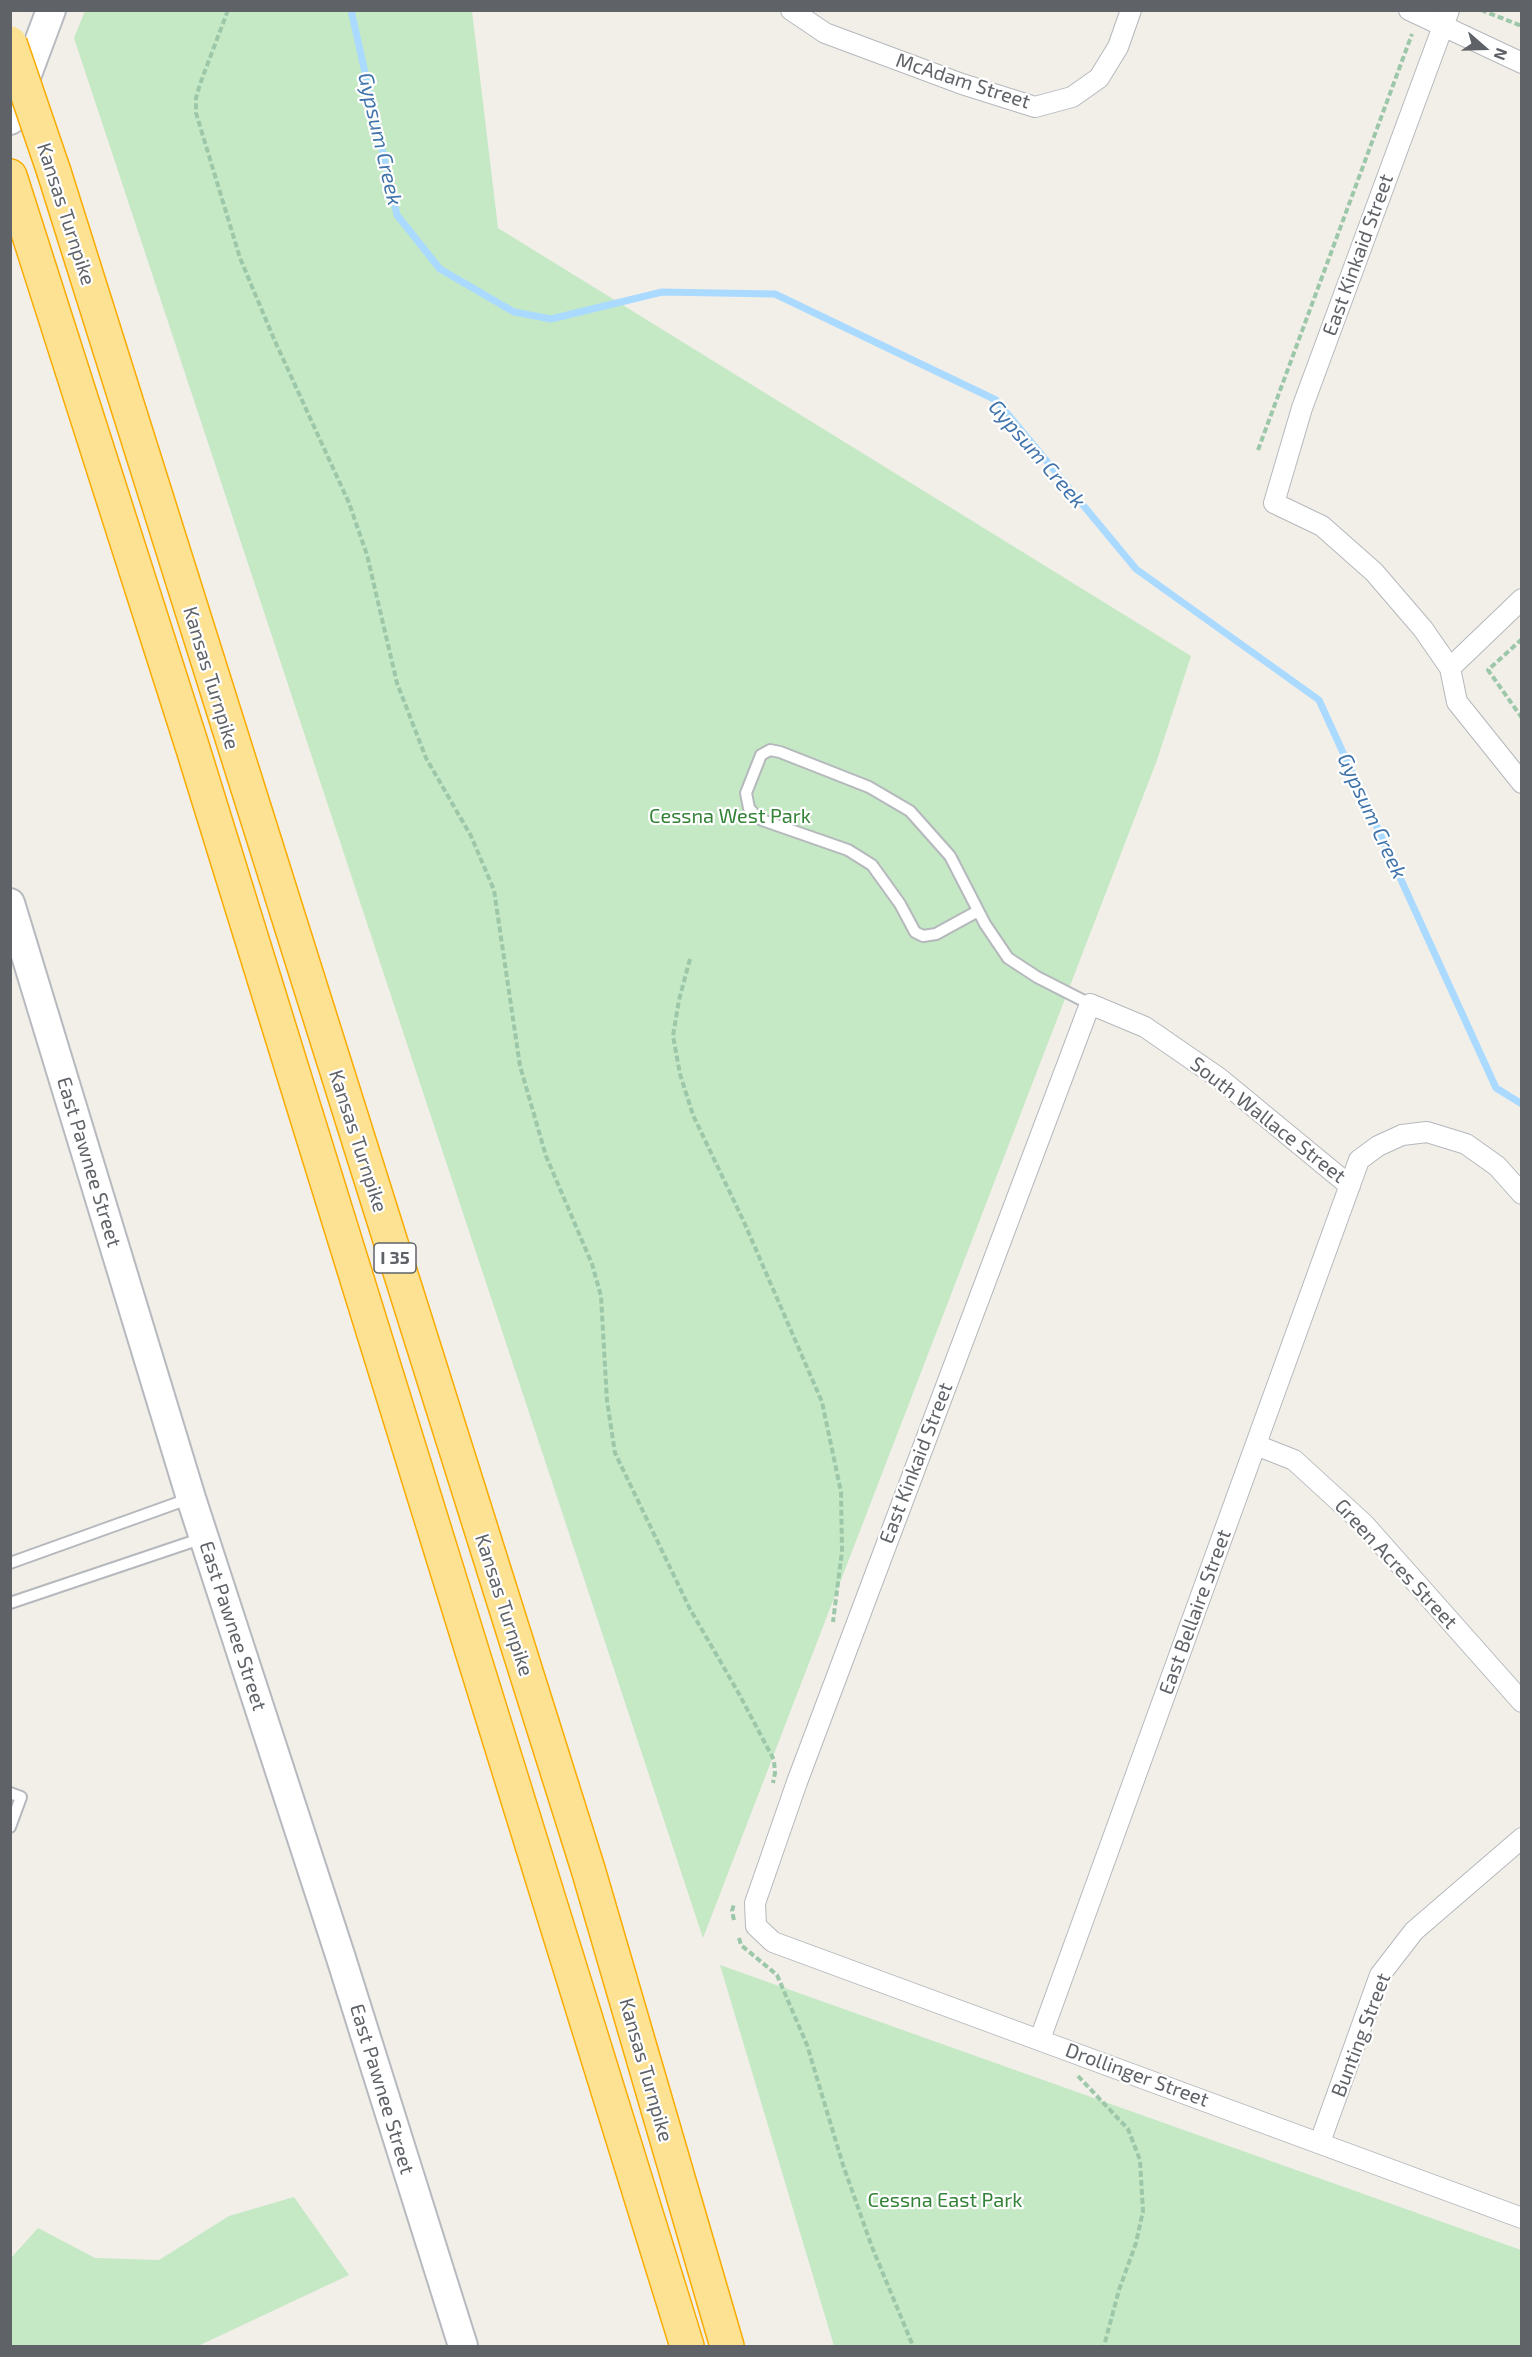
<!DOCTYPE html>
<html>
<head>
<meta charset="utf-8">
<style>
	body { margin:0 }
	#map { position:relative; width:1532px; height:2357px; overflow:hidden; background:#f1efe8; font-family:"Exo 2",sans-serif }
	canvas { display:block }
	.frame { position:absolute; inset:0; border:12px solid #5f6368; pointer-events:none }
	.north { position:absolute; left:1454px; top:18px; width:60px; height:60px; -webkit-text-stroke:4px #fff; paint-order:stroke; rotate:110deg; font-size:16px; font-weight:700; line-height:24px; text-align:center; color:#5f6368 }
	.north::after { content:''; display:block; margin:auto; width:21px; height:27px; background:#5f6368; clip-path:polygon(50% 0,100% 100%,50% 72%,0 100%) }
</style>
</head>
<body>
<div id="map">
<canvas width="1532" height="2357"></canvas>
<div class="frame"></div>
<div class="north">N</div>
</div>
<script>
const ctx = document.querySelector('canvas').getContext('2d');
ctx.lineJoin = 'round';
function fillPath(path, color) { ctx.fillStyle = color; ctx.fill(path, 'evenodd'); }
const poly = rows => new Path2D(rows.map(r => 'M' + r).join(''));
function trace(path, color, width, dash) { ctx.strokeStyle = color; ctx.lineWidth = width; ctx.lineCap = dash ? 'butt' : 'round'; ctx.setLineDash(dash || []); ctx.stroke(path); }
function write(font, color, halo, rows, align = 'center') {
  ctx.font = font + ' "Exo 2",sans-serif'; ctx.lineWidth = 4.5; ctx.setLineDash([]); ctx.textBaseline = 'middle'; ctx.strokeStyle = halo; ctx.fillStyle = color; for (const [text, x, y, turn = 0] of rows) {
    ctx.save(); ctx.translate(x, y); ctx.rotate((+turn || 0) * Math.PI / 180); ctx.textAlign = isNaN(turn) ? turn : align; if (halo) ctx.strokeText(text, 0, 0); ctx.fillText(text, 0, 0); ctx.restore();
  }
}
const green = poly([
	[85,11,472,11,498,228,1191,656,1157,760,703,1938,74,38],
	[720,1965,1521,2250,1521,2346,834,2346],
	[294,2197,349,2275,198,2346,11,2346,11,2258,38,2228,95,2258,159,2260,229,2216]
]);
const stream = poly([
	[351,10,397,215,440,269,514,312,551,319,662,292,775,294,996,400,1136,569,1319,700,1496,1088,1522,1104]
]);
const path = poly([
	[228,10,200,84,196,98,196,113,240,258,274,339,349,503,367,555,397,683,426,758,471,836,494,890,520,1066,546,1156,592,1264,601,1296,607,1401,615,1453,690,1609,738,1692,774,1760,775,1773,773,1783],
	[1481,10,1522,26],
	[1258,450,1412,34],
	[1522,639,1488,670,1522,718],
	[690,959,679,1000,673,1036,680,1074,693,1115,744,1222,822,1402,841,1492,842,1551,833,1622],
	[734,1920,732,1911,734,1904],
	[739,1938,741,1945,777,1975,807,2045,843,2165,872,2247,913,2346],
	[1078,2076,1128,2129,1140,2160,1143,2211,1136,2243,1119,2290,1104,2346]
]);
const lane = poly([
	[978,911,936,934,923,936,915,932,900,904,872,865,848,850,762,820,755,815,749,808,746,793,761,755,770,750,780,752,869,787,910,811,950,856,985,924,1008,958,1037,977,1090,1004],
	[10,1563,191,1498],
	[10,1603,203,1538],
	[10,1793,21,1797,10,1827]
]);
const street = poly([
	[791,10,825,33,962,84,1035,107,1072,97,1099,78,1118,47,1131,10],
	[1409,10,1522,63],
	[1449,10,1302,408,1274,503,1322,526,1374,572,1423,629,1450,668,1457,702,1522,783],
	[1450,668,1522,599],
	[1350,1186,1219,1078,1145,1027,1090,1004,797,1782,755,1903,756,1926,773,1942,1522,2218],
	[1256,1445,1294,1460,1364,1524,1522,1702],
	[1040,2039,1359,1160,1378,1146,1402,1135,1427,1132,1466,1144,1497,1166,1522,1194],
	[1320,2142,1380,1975,1414,1931,1522,1838]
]);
const secondary = poly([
	[10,120,51,10],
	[10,903,191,1498,341,1958,463,2346]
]);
const highway = poly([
	[54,172,588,1869,727,2346],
	[10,176,193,749,687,2346]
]);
const highwayBridge = poly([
	[10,43,54,172]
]);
const shields = [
	[395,1258,42]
];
const shieldNames = [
	["I 35",395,1258]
];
const streetNames = [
	["McAdam Street",963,81,18],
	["Kansas Turnpike",66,214,72],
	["East Kinkaid Street",1358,255,-70],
	["Kansas Turnpike",211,678,73],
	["South Wallace Street",1268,1120,38],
	["Kansas Turnpike",358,1141,72],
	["East Pawnee Street",89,1162,73],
	["East Kinkaid Street",916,1463,-69],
	["Green Acres Street",1396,1564,47],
	["Kansas Turnpike",504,1605,72],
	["East Bellaire Street",1195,1612,-70],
	["East Pawnee Street",233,1626,72],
	["Bunting Street",1361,2035,-69],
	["Kansas Turnpike",646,2070,74],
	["Drollinger Street",1137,2075,20],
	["East Pawnee Street",382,2089,73]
];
const parkNames = [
	["Cessna West Park",730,816],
	["Cessna East Park",945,2200]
];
const waterNames = [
	["Gypsum Creek",380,139,77],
	["Gypsum Creek",1037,454,49],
	["Gypsum Creek",1372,816,65]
];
fillPath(green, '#c5e8c5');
trace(stream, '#aadaff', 7);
trace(lane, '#b5b8bc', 14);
trace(street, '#b5b8bc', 22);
trace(secondary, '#b6babf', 32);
trace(highway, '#f9ab00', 36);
trace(path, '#9cc7a9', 4, [6, 3]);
trace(lane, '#fff', 10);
trace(street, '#fff', 20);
trace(secondary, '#fff', 28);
trace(highway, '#fde293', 33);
trace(highwayBridge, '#f9ab00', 36, []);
trace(highwayBridge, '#fde293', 33);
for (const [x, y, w] of shields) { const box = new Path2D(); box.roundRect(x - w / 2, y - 15, w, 30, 4.5); ctx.fillStyle = '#fff'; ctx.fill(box); trace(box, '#5f6368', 1.5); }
write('bold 18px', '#5f6368', null, shieldNames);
write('20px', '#5f6368', '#fff', streetNames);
write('20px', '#348238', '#fff', parkNames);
write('italic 21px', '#4174aa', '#fff', waterNames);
</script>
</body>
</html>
